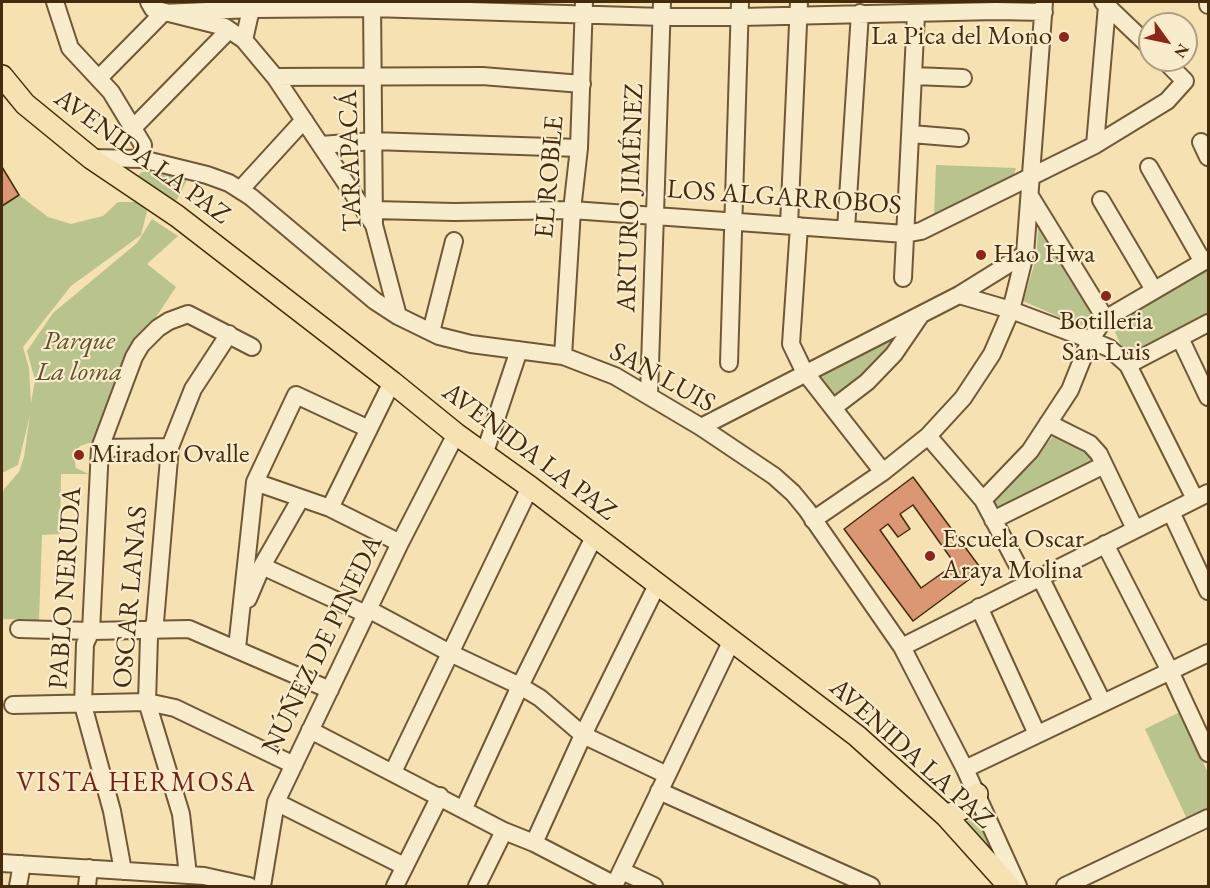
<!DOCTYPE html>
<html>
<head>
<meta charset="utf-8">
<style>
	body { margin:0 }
	#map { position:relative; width:1210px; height:888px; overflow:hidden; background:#f5e1b2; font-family:"EB Garamond",serif }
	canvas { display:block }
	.frame { position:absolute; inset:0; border:3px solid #432b0c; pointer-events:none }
	.north { position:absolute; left:1138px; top:12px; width:60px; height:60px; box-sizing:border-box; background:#f8eccd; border:2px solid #b09f80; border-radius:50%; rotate:123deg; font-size:16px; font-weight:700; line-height:24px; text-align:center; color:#432b0c }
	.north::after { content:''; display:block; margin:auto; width:21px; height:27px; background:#8f2418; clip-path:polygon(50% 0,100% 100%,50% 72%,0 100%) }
</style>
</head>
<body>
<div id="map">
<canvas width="1210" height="888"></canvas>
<div class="frame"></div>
<div class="north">N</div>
</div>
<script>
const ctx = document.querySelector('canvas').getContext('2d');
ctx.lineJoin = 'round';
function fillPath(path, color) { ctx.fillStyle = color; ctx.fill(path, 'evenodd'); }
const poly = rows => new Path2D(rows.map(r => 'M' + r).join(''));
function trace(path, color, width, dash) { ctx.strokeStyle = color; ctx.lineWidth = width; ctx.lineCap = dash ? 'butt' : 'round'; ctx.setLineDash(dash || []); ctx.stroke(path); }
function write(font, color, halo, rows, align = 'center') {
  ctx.font = font + ' "EB Garamond",serif'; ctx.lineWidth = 4.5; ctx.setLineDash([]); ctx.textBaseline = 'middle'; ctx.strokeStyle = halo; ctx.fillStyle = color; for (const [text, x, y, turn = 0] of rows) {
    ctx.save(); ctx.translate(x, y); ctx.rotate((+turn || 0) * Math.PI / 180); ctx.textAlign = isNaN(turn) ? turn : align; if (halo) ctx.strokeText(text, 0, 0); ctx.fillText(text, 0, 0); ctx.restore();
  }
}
const green = poly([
	[936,165,1016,168,1014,174,934,216],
	[157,170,187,180,176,201,157,193,134,179,142,172],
	[19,195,48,217,71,224,103,216,118,202,140,202,147,211,141,235,71,286,23,347,29,368,31,403,35,380,27,351,53,313,137,243,152,219,178,236,147,264,176,287,131,355,95,441,80,446,74,457,76,468,89,474,61,474,60,534,42,535,39,620,2,619,2,499,4,489,19,472,24,457,30,415,18,465,2,473,2,206],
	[1039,215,1097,315,1080,326,1023,301,1036,259],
	[1208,266,1208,315,1129,354,1122,348,1115,332,1114,322],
	[909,325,885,356,835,402,816,376],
	[1057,432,1091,450,1097,464,998,513,993,504],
	[1180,712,1208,773,1208,809,1187,819,1145,729],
	[977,815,1006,867,966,822]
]);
const building = poly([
	[2,167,19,195,2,206,2,167],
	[913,477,982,570,913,621,844,529,913,477],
	[913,505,955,564,921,588,880,530,888,524,898,537,910,529,900,514,913,505]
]);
const minor = poly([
	[55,2,70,48,111,92,143,145,142,159],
	[149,2,153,9,225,27,244,40,275,77,374,225],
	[372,2,374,225,398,316],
	[1103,2,1150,47],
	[1208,2,1208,5],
	[163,13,251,9,372,8,663,17,741,17,996,11,1044,12],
	[244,40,251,9],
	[914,76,963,78],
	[275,77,482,76,582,84],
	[99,78,163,13],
	[133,128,229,30],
	[911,134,960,138],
	[1201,142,1208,157],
	[321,145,373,141,579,148],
	[1095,145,1107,6],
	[91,158,142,159,207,175,229,183,251,197,375,301,398,316,439,336,471,344,563,356,615,376,701,427,774,476,793,493,807,510,902,647,965,769,1018,886],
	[1149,167,1203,262],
	[240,190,304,120],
	[1101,200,1154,290],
	[374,210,454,212,572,210,905,234,921,231,1095,145,1167,101,1185,81,1164,60],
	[789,225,799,2],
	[799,226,791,344,804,371,883,472],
	[846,229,860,13],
	[903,278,916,14],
	[959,295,1011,310,1080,336,1109,348,1128,365,1195,499],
	[1095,325,1208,259],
	[431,332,454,241],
	[1180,338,1208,397],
	[563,356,572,210,579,148,584,2],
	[729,363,740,2],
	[1128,365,1208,323],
	[649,395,662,2],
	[833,408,867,382,894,354,920,316],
	[1048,423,1090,444,1099,454,1135,529],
	[701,427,959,295,1025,254],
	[928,436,983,500,1027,583],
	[100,448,170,447],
	[484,455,519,350],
	[255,482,330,508,400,543],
	[983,500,1030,451,1070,390,1090,340,1105,318,1030,196],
	[330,508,392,382],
	[1171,512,1208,591],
	[813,520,883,472,928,436,963,398,992,354,1011,310,1025,254,1044,2],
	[993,520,1104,465],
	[1105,544,1170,671,1208,753],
	[262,566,366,614],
	[1040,577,1103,703],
	[248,599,262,566,301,498],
	[979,607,1037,734],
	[368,609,450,653,520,686,540,698,583,735,667,775],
	[19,629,91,631,189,629,330,690],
	[902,647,1208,493],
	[237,648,255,482,296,395,369,429],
	[13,705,147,702,175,708,294,765],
	[310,730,504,831,534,843,615,885],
	[965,769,1208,653],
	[393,772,530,487],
	[659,791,871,886],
	[276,802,404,866],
	[464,808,520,686,594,537],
	[534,843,583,735,657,585],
	[2,863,204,876,249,886],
	[123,871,112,811,83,705,85,644,91,631,100,448,134,357,141,345,158,328,169,321,188,314,252,347],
	[622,871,654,886],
	[188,875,181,814,147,702,149,637,155,622,170,447,193,389,229,334],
	[18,886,22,864],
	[87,886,89,868],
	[262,886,276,802,400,543,456,434],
	[395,886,440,796],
	[477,886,504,831],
	[614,886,732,640],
	[1065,886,1208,818]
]);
const major = poly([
	[2,76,25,104,91,158,177,216,392,382,456,434,530,487,857,736,946,816,1009,886],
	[946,816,964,808,977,794]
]);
const markers = [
	[1064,37,6,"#8f2418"],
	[981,255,6,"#8f2418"],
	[1106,296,6,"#8f2418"],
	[79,455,6,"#8f2418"],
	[930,556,6,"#8f2418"]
];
const poiNames = [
	["La Pica del Mono",1052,37,"right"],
	["Hao Hwa",993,255],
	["Botilleria",1106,322,"center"],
	["San Luis",1106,353,"center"],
	["Mirador Ovalle",91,455],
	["Escuela Oscar",942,540],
	["Araya Molina",942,571]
];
const streetNames = [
	["AVENIDA LA PAZ",142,157,36],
	["TARAPACÁ",351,161,-92],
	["EL ROBLE",550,177,-85],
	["ARTURO JIMÉNEZ",631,198,-88],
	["LOS ALGARROBOS",784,198,4],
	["SAN LUIS",662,378,29],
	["AVENIDA LA PAZ",529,452,37],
	["PABLO NERUDA",66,588,-86],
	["OSCAR LANAS",131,597,-85],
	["NÚÑEZ DE PINEDA",323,645,-64],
	["AVENIDA LA PAZ",911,754,42]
];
const parkNames = [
	["Parque",79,342],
	["La loma",79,373]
];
const neighbourhoodNames = [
	["VISTA HERMOSA",136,783]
];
fillPath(green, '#b9c38e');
fillPath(building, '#db9674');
trace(building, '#432b0c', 1.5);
trace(minor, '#705836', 20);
trace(major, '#432b0c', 24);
trace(minor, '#f8eccd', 16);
trace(major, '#f5e1b2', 21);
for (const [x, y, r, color] of markers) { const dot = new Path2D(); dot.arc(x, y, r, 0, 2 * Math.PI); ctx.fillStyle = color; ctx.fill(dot); trace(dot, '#f8eccd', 2); }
write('27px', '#432b0c', '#f8eccd', poiNames, 'left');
write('27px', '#432b0c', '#f8eccd', streetNames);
write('italic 27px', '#60512c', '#f8eccd', parkNames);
ctx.letterSpacing = '1.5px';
write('28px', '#7a1f14', '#f8eccd', neighbourhoodNames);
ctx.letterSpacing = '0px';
</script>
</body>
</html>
